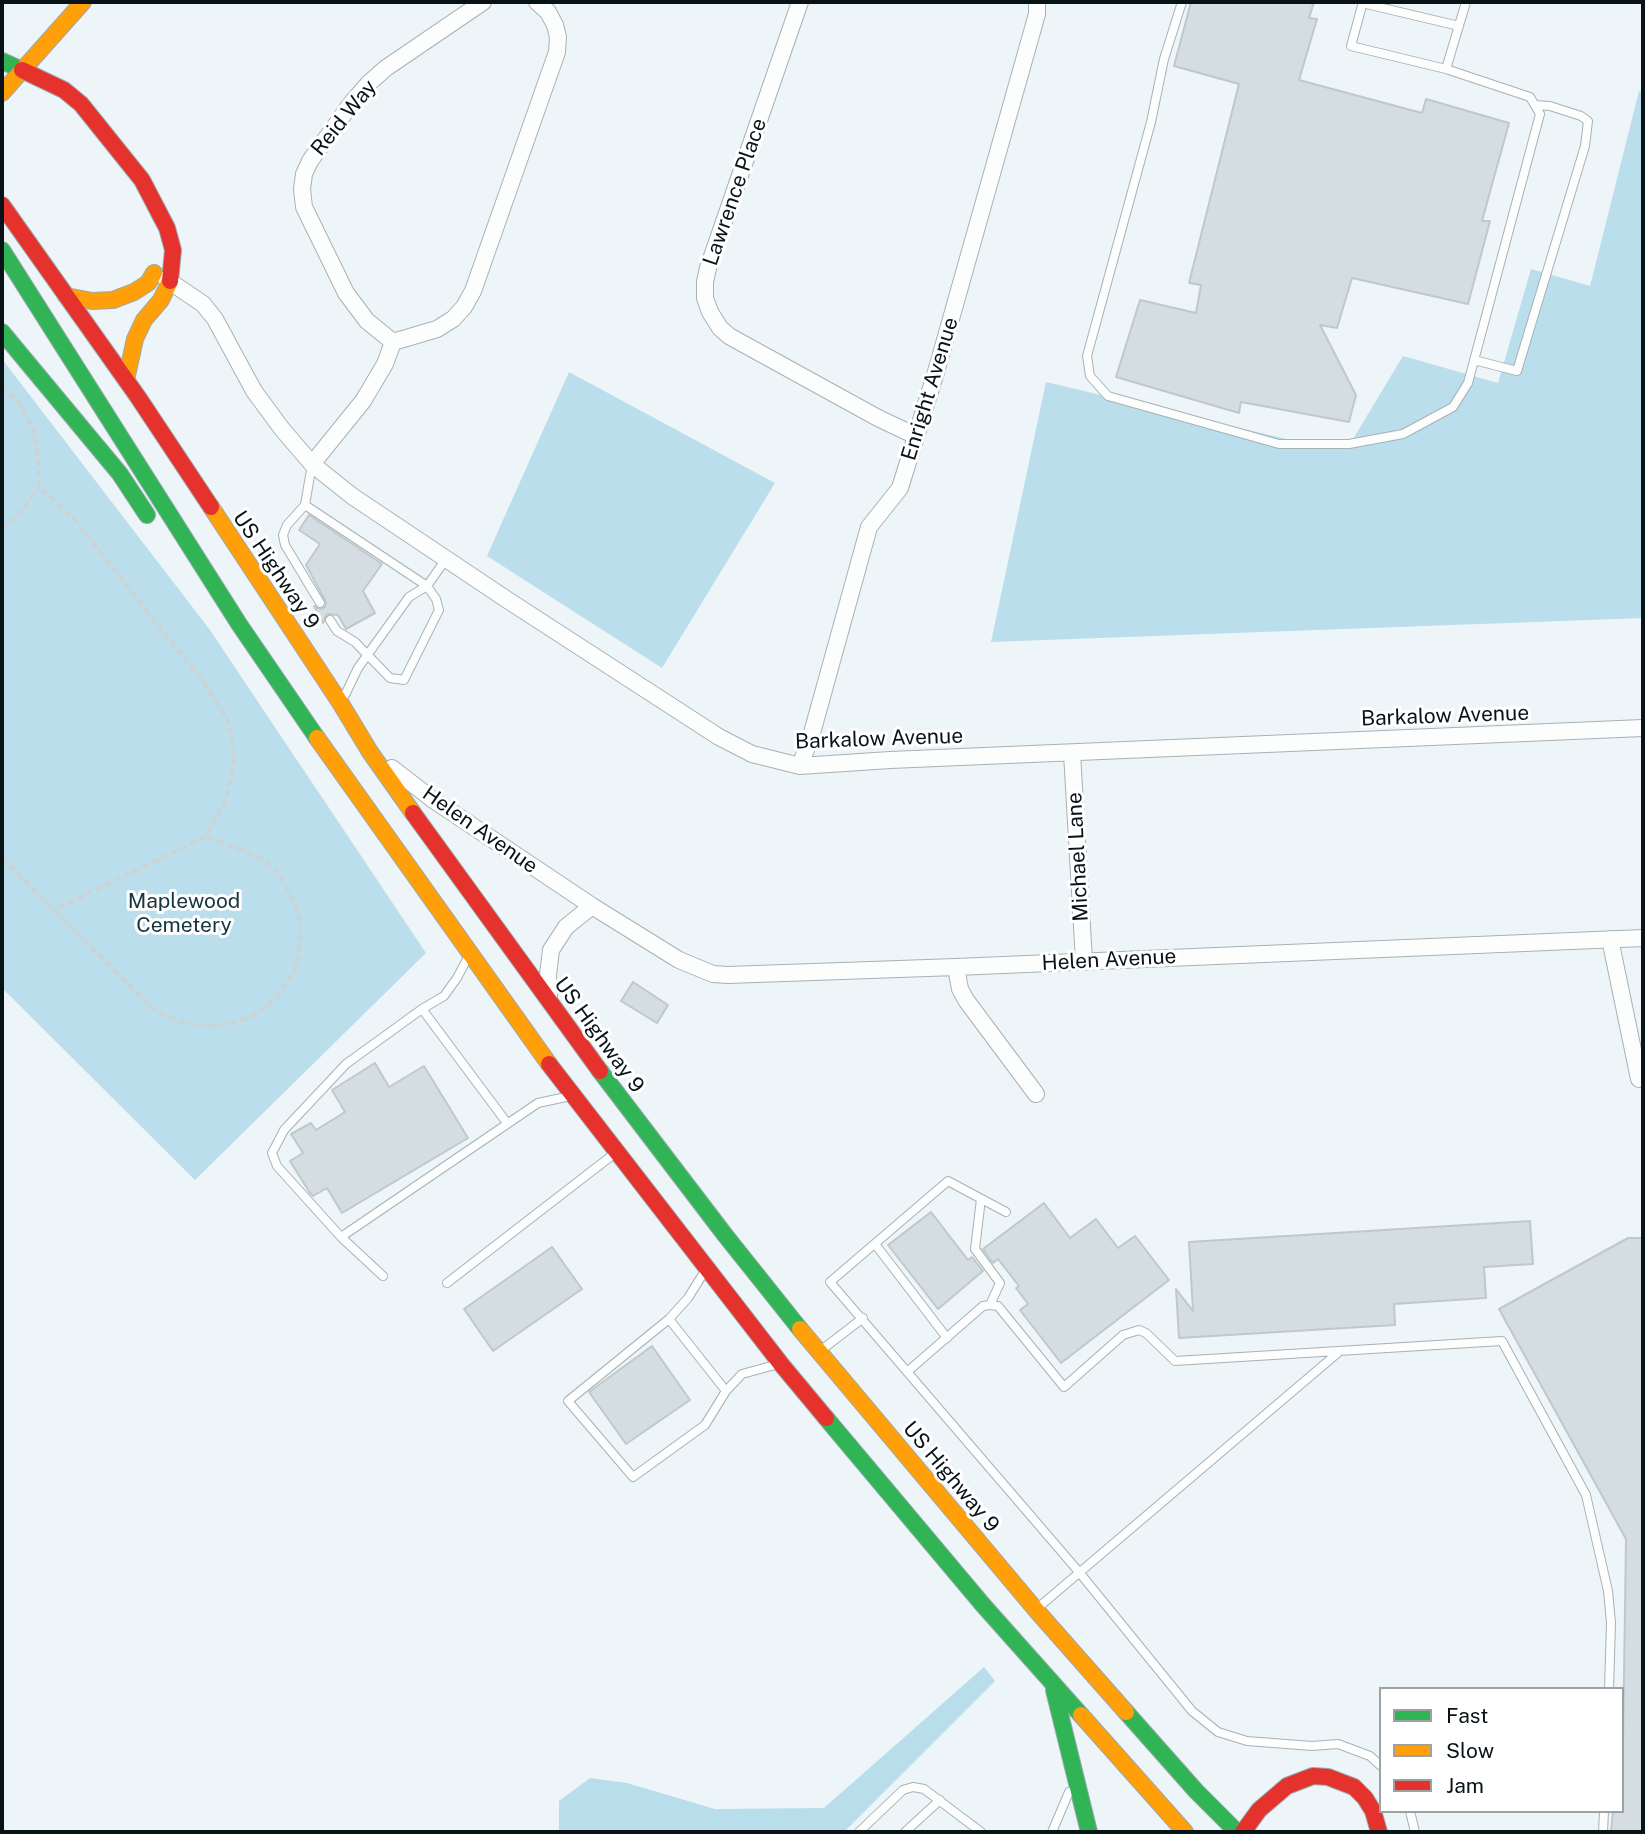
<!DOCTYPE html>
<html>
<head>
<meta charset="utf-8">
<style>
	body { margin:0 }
	#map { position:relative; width:1645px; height:1834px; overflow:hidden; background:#eef5f8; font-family:"Public Sans",sans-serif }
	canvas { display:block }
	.frame { position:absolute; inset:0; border:4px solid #081317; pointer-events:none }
	.legend { position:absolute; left:1379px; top:1687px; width:245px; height:126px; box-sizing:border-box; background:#fff; border:2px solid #9ca1a2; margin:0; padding:9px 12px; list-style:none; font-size:21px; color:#081317 }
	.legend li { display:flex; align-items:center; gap:14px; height:35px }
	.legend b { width:35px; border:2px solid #9ca1a2 }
</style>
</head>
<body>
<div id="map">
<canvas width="1645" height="1834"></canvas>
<div class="frame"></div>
<ul class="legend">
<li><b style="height:9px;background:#30b455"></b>Fast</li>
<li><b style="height:9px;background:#ff9f0a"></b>Slow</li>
<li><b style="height:9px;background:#e5322d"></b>Jam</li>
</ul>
</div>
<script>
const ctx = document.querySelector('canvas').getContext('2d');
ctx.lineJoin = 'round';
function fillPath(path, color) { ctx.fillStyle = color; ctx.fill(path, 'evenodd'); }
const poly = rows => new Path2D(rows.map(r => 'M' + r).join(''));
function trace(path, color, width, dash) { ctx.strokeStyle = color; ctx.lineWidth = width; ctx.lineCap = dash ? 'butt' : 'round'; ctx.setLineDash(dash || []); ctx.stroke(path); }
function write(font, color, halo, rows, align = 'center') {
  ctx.font = font + ' "Public Sans",sans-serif'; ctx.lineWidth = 6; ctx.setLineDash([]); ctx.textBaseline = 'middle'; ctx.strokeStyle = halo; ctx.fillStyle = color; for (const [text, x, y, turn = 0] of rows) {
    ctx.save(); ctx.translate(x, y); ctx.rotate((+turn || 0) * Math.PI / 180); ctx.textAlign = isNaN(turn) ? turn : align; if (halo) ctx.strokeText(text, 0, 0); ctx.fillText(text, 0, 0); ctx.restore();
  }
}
const green = poly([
	[1639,91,1643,92,1643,618,991,642,1046,382,1320,447,1350,444,1403,356,1498,383,1531,269,1590,286],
	[2,359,210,630,426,953,195,1180,2,988],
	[569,372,775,483,662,668,487,556]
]);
const forest = poly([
	[984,1667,995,1681,844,1832,559,1832,559,1801,590,1778,627,1783,715,1809,824,1808]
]);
const building = poly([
	[1191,2,1314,2,1309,18,1317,19,1299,80,1422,113,1426,99,1509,123,1482,221,1490,221,1468,304,1352,278,1337,328,1320,325,1356,395,1349,422,1241,402,1239,413,1116,377,1140,300,1196,313,1201,285,1189,283,1239,84,1174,66,1191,2],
	[309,515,382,564,363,591,375,613,346,629,338,615,327,614,323,623,314,606,321,609,325,607,326,602,306,565,320,544,299,530,309,515],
	[633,982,668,1005,657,1023,621,1001,633,982],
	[375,1063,389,1087,424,1066,468,1138,342,1213,327,1188,313,1196,310,1193,290,1161,303,1153,291,1134,311,1123,316,1130,345,1112,332,1090,375,1063],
	[1044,1203,1070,1238,1096,1219,1118,1248,1135,1236,1169,1280,1061,1363,1020,1310,1028,1304,1016,1288,1019,1286,998,1259,993,1263,983,1249,1044,1203],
	[931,1212,968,1260,972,1257,983,1271,938,1309,888,1245,931,1212],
	[1530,1221,1533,1264,1484,1267,1486,1298,1394,1304,1395,1325,1179,1338,1176,1289,1193,1311,1189,1242,1530,1221],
	[1628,1238,1643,1238,1643,1832,1611,1832,1613,1811,1622,1811,1626,1539,1499,1309,1628,1238],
	[552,1247,582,1289,493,1351,464,1309,552,1247],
	[652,1346,690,1400,626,1444,589,1392,652,1346]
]);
const path = poly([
	[2,386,20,404,33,429,38,455,39,486,75,520,207,687,227,719,232,736,234,764,226,799,205,837,54,910],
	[2,529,24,508,39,486],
	[2,858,151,1007,167,1017,185,1023,205,1026,229,1024,254,1015,276,998,292,974,298,960,301,929,297,908,280,875,268,863,247,852,205,837]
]);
const lane = poly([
	[1182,2,1164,59,1151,122,1087,356,1090,376,1108,396,1279,444,1349,444,1403,434,1453,407,1468,383,1540,114,1530,97,1446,69,1351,46,1363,2],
	[1362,3,1459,26],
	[1446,69,1466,2],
	[1474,360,1517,371,1585,146,1588,121,1581,116,1550,106,1535,105],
	[312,464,305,505,287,525,283,535,285,545,320,603],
	[305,505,427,586,436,599,439,610,404,680,390,678,355,642,337,631,330,620],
	[345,695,358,668,409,597,427,586,446,559],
	[422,1009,444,996,457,978,466,961],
	[981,1199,975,1249,1000,1283,990,1305],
	[1006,1212,948,1181,830,1282,1079,1572,1192,1711,1218,1732,1247,1741,1312,1746,1338,1744,1370,1756,1381,1766],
	[341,1237,538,1103,566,1097],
	[875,1244,947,1338],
	[703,1274,688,1298,669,1319,568,1401,633,1477,705,1425,726,1391,742,1374,775,1365],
	[383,1276,341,1237,277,1166,272,1153,284,1130,346,1064,422,1009,507,1123],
	[447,1283,610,1157],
	[669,1319,726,1391],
	[824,1348,863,1318],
	[907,1372,983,1306,990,1305,998,1306,1064,1387,1123,1335,1139,1330,1146,1333,1175,1361,1502,1341,1586,1495,1608,1591,1611,1623,1609,1689],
	[1040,1606,1340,1351],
	[1410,1811,1415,1832],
	[859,1832,903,1790,913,1787,924,1789,981,1832],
	[905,1832,940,1800],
	[1052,1832,1069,1792],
	[1603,1832,1604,1811]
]);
const street = poly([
	[483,2,386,68,369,83,353,101,310,161,304,174,302,189,304,207,346,293,367,321,393,342,437,329,453,319,464,307,473,291,557,52,558,37,555,25,548,12,537,2],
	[800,2,708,268,705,282,705,298,710,312,720,328,729,336,878,418,916,436],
	[166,279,203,304,215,319,254,391,282,429,312,464,352,496,509,601,719,737,752,754,800,766,890,760,1643,728],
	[312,464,363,401,385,364,393,342],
	[1072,753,1084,961],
	[800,766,812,733,869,527,900,488,936,372,1037,14,1037,2],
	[392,768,432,799,592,906,679,960,713,974,728,975,956,967,1643,938],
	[1610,939,1639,1079],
	[956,967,960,989,966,1000,1036,1094],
	[549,995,548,975,551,950,566,927,592,906]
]);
const fast = poly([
	[2,61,22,70],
	[2,250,239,624,317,738],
	[2,332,120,474,147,515],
	[600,1071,725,1235,800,1329],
	[826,1418,983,1605,1081,1715],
	[1054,1690,1089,1832],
	[1126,1712,1196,1791,1237,1832]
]);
const slow = poly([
	[2,93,83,2],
	[66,296,92,301,113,300,134,292,148,283,154,273],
	[126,380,135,339,144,320,161,300,170,281],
	[211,507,341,704,370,752,413,813],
	[317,738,549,1064],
	[800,1329,1036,1610,1126,1712],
	[1081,1715,1185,1832]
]);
const jam = poly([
	[22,70,64,90,81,104,142,180,167,228,173,250,170,281],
	[2,205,138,397,211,507],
	[413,813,600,1071],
	[549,1064,781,1364,826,1418],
	[1243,1832,1259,1810,1287,1786,1313,1776,1328,1777,1354,1787,1365,1798,1373,1811,1379,1832]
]);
const streetNames = [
	["Reid Way",344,118,-51],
	["Lawrence Place",735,192,-71],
	["Enright Avenue",930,389,-73],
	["US Highway 9",276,570,56],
	["Barkalow Avenue",1445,716,-2],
	["Barkalow Avenue",879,739,-2],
	["Helen Avenue",480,830,35],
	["Michael Lane",1078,857,-93],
	["Helen Avenue",1109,960,-3],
	["US Highway 9",599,1035,54],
	["US Highway 9",951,1477,50]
];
const parkNames = [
	["Maplewood",184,902],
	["Cemetery",184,926]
];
fillPath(green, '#badeeb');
fillPath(forest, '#b8deec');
fillPath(building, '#d4dde1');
trace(building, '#bfc8cb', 2);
trace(lane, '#a8b1b5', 10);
trace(street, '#a8b1b5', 18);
trace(fast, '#9aa9ae', 18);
trace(slow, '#9aa9ae', 18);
trace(jam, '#9aa9ae', 18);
trace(path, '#cfd2d3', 3.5, [7, 3.5]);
trace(lane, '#fcfefe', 8);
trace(street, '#fcfefe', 16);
trace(fast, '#30b455', 16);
trace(slow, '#ff9f0a', 16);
trace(jam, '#e5322d', 16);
write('21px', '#081317', '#fff', streetNames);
write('21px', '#16353f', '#fff', parkNames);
</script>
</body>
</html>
